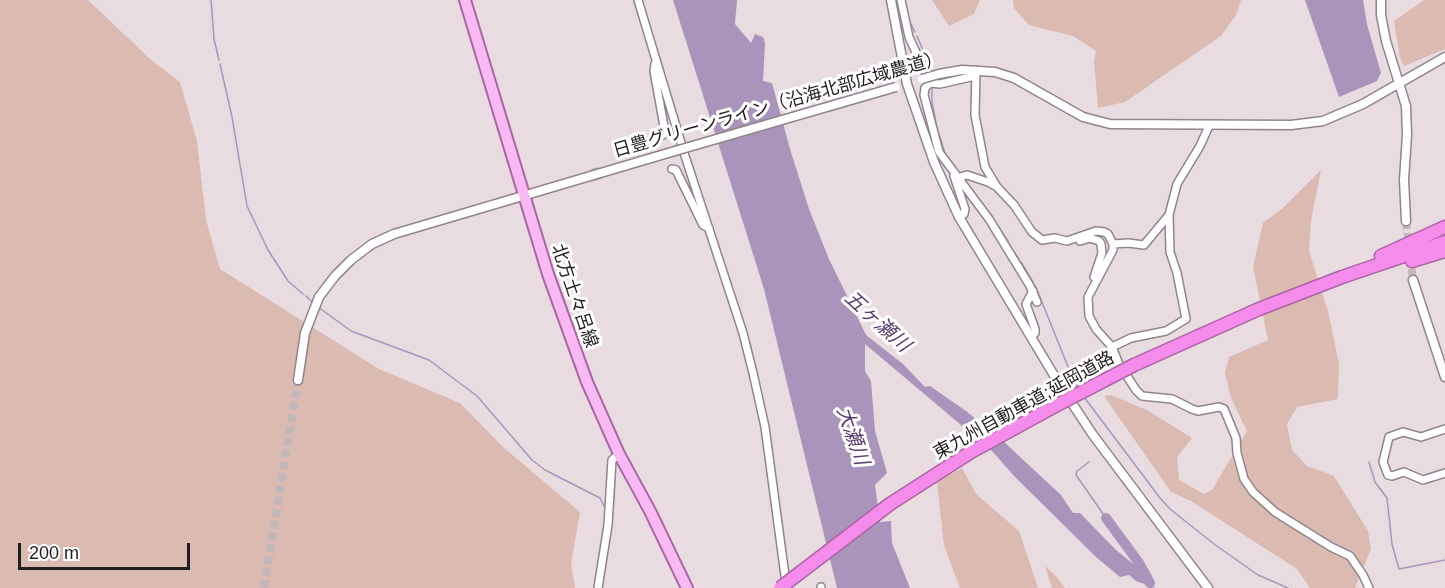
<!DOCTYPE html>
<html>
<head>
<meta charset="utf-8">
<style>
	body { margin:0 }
	#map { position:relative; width:1445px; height:588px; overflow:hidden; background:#e9dce1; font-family:Helvetica,sans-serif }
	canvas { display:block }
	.scale { position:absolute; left:18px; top:543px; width:172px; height:27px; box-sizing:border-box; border:3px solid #221d1f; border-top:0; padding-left:8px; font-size:18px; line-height:21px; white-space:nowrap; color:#221d1f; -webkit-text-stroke:4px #fff; paint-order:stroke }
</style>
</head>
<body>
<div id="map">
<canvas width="1445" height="588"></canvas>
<div class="scale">200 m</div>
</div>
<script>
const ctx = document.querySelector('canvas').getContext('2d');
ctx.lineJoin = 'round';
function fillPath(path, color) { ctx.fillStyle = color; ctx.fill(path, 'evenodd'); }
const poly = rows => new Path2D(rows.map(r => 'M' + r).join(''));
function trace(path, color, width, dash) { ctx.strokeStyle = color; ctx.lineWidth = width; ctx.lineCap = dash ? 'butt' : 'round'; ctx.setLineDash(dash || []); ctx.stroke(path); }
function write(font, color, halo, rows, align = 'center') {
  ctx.font = font + ' Helvetica,"Noto Sans JP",sans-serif'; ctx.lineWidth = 6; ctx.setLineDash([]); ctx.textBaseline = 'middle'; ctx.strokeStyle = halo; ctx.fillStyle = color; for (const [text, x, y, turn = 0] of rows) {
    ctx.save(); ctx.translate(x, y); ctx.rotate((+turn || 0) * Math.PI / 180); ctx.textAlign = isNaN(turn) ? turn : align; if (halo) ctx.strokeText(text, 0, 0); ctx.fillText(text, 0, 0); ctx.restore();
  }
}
const green = poly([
	[0,0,88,0,150,59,180,82,197,141,206,220,220,269,379,369,460,403,503,447,580,512,571,564,575,588,0,588],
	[932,0,980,0,974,14,949,26],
	[1013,0,1241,0,1236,15,1221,36,1125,102,1098,108,1094,61,1096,51,1073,36,1029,25,1014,8],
	[1424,0,1445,0,1445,49,1404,66,1400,58,1394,21],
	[1321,170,1311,221,1309,251,1328,311,1339,364,1338,399,1297,407,1287,424,1292,450,1307,466,1334,476,1368,531,1371,549,1355,588,1310,588,1297,569,1191,501,1171,492,1104,396,1111,395,1147,410,1192,438,1177,457,1179,480,1204,494,1212,490,1247,431,1231,398,1225,373,1229,357,1268,340,1253,267,1263,223,1283,208],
	[962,468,976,494,1019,531,1038,588,960,588,944,546,937,482],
	[1045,566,1056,576,1065,588,1052,588]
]);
const water = poly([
	[673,0,737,0,735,24,751,43,755,34,763,37,765,43,763,81,772,83,790,149,809,209,829,259,866,335,903,364,925,387,930,386,966,411,1004,442,1061,495,1073,513,1080,513,1116,550,1137,567,1155,588,1136,581,1129,575,1120,577,1096,557,1014,476,993,452,865,344,865,371,871,381,875,431,887,473,875,485,880,522,891,521,892,543,910,588,837,588,764,289],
	[1305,0,1363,0,1367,24,1381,73,1377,81,1339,97]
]);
const stream = poly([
	[211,0,214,39,219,60],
	[905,0,909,20,915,32],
	[917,36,925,55],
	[926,59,932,72],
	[220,64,232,117,247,206,268,250,288,281,303,294],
	[932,89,932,102,937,128,946,156],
	[964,180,991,215],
	[993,219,1008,241],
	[1009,245,1019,259],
	[1021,262,1033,282],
	[1035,285,1071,374,1078,388],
	[306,296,314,304],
	[318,307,351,331,429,360,477,396,532,460,545,470,600,498,606,510],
	[1084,397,1160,498,1170,509,1214,544,1258,575,1288,588],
	[1089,462,1077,471,1076,475,1106,518],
	[1369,462,1375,482,1387,498,1392,544,1399,569,1445,560],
	[614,500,615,465],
	[610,533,613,504],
	[594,588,604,527]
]);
const river = poly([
	[1106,518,1139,563,1150,583]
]);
const minorTunnel = poly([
	[594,168,598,180]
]);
const tertiaryTunnel = poly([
	[1406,221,1413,280],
	[264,588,298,380]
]);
const minor = poly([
	[638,0,685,156,743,333,753,373,765,427,786,583],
	[901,0,909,37,930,83,925,88,924,95,939,152,989,219,1030,286,1037,302],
	[655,64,654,71,665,132,663,135],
	[976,70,975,115,985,167,997,187],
	[930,83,940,84,975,76],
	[672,169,676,170,703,225,709,228],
	[954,176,965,209,964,214,959,217],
	[957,178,967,175,988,182,997,187,1014,205,1032,232,1042,240,1055,238,1067,241,1096,231,1104,232,1108,234,1113,244,1113,250,1088,297,1089,316,1096,329,1112,347,1119,364,1136,390,1142,396,1172,399,1192,409,1198,411,1219,407,1224,409,1236,438,1237,453,1244,479,1253,492,1275,512,1331,547,1350,556,1363,575,1369,588],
	[1080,241,1090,238,1099,241,1101,244,1102,253,1094,277],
	[1113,244,1128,243,1144,245,1169,215],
	[1031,337,1035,333,1035,329,1026,304,1033,291],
	[1112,347,1131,338,1166,331,1186,319,1177,273,1170,252,1169,215,1177,184,1200,146,1209,126],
	[1445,429,1421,437,1403,432,1389,437,1383,462,1388,475,1392,476,1404,472,1423,480,1445,473],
	[821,587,821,588],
	[598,588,608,525,612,460,619,454]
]);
const tertiary = poly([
	[891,0,907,84,934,162,959,217,1058,382,1093,435,1208,588],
	[1381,0,1381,15,1386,41,1406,106,1407,135,1404,180,1406,221],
	[939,74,962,70,995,72,1014,78,1083,117,1110,124,1291,125,1323,121,1363,104,1445,57],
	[1413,280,1445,377],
	[298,380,305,333,319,297,335,276,351,260,372,244,394,234,675,151]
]);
const primary = poly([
	[465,0,548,274,587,382,619,454,650,511,687,588]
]);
const motorway = poly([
	[1381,256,1445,227],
	[1412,261,1445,251],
	[1134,365,1259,309,1342,277,1445,242]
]);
const tertiaryBridge = poly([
	[922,79,939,74],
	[675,151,896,87]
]);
const motorwayBridge = poly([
	[780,588,890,504,971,452,1057,405,1134,365]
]);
const streetNames = [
	["日豊グリーンライン（沿海北部広域農道）",778,105,-16],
	["北方土々呂線",574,296,71],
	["東九州自動車道;延岡道路",1024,406,-29]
];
const waterNames = [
	["五ヶ瀬川",877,322,42],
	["大瀬川",852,436,71]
];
fillPath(green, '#dabab1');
fillPath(water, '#a995bb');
trace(stream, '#a995bb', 1.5);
trace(river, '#a995bb', 10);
trace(minorTunnel, '#c1b6ba', 7, [7, 3.5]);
trace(tertiaryTunnel, '#c1b6ba', 8, [8, 4]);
trace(minor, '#908589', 10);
trace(tertiary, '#908589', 11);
trace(primary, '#ab64a4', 14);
trace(motorway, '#ab64a4', 15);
trace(minor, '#fff', 7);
trace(tertiary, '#fff', 8);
trace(primary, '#f9b9f3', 10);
trace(motorway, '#f58beb', 12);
trace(tertiaryBridge, '#908589', 11, []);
trace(motorwayBridge, '#ab64a4', 15, []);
trace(tertiaryBridge, '#fff', 8);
trace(motorwayBridge, '#f58beb', 12);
write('18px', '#221d1f', '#fff', streetNames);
write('italic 20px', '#593d70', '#fff', waterNames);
</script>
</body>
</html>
